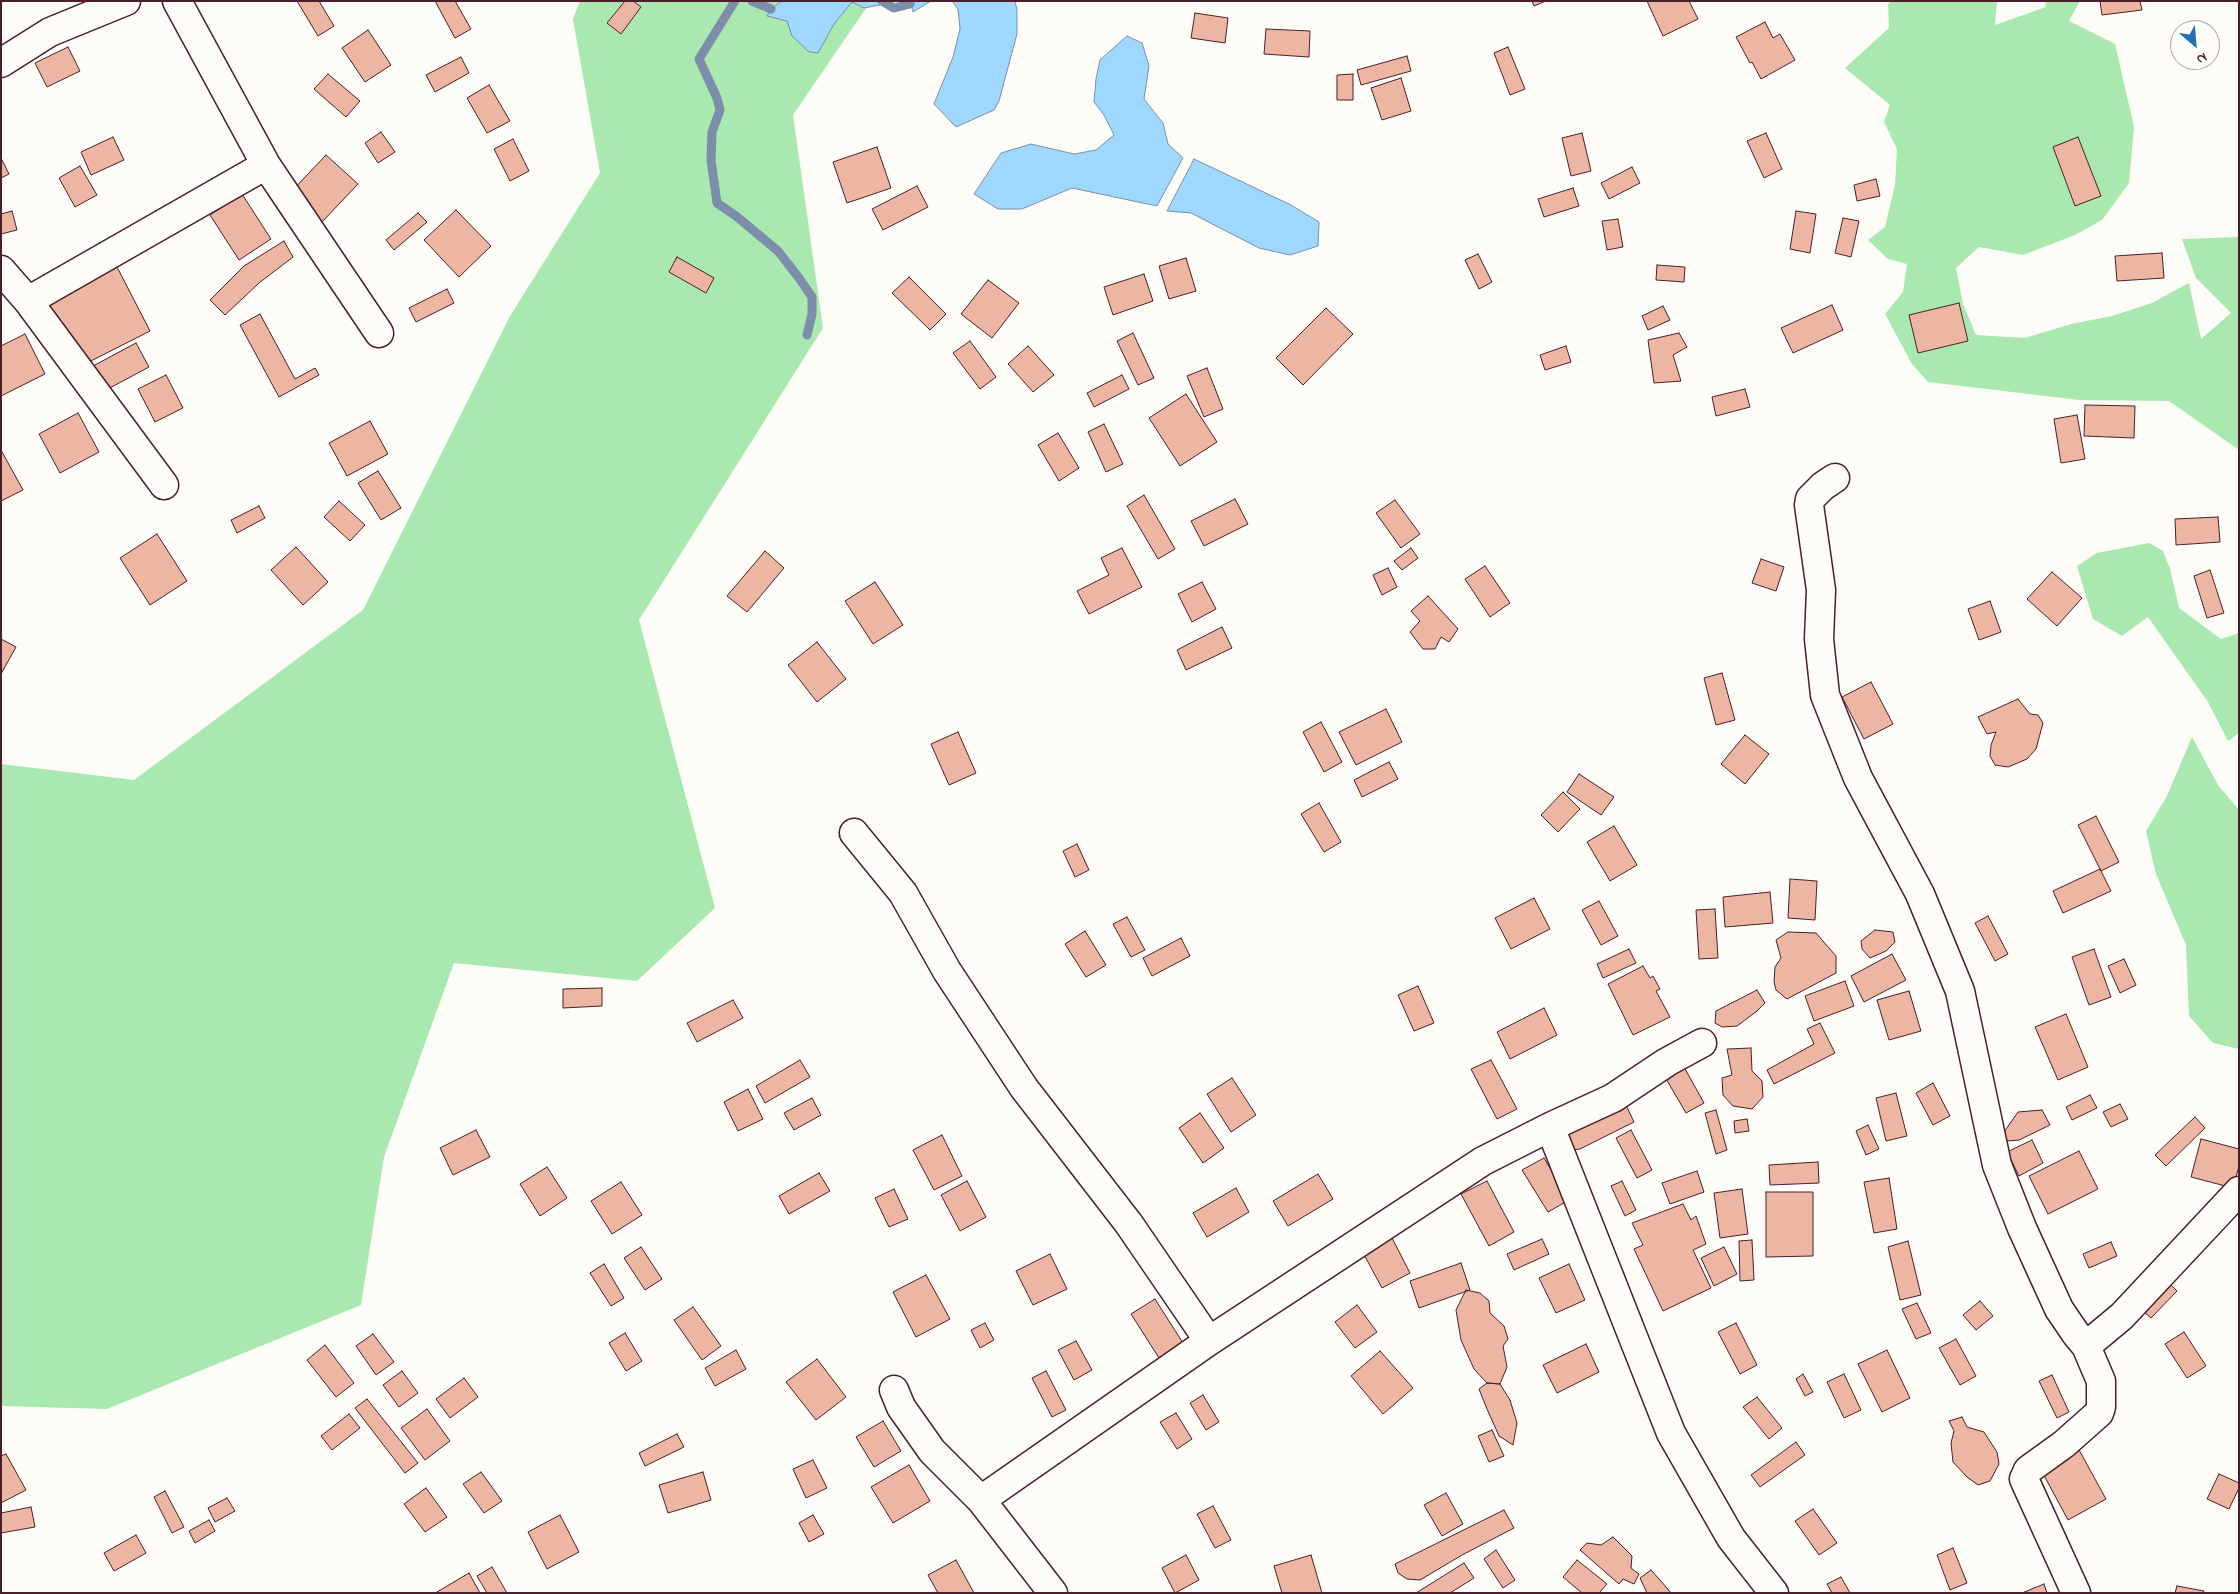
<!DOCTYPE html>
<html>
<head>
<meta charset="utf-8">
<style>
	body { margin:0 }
	#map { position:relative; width:2240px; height:1594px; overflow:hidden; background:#fdfcf7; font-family:"Indie Flower",sans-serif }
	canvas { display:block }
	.frame { position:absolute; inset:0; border:2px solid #4a1f2b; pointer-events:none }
	.north { position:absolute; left:2170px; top:20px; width:50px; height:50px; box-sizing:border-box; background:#fdfcf7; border:1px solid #b5a4a5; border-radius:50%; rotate:153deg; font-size:14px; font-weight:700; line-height:20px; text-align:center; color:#4a1f2b }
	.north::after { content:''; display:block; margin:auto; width:18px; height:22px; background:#1f6fb2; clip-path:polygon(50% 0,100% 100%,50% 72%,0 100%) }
</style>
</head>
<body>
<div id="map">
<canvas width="2240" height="1594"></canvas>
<div class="frame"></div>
<div class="north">N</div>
</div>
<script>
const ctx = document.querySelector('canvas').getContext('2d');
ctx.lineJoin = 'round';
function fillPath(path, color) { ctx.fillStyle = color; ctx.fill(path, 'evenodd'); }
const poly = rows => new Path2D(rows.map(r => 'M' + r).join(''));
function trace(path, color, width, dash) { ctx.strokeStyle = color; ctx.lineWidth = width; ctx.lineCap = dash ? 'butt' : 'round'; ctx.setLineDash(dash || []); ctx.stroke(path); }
const green = poly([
	[580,1,871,1,793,115,823,328,639,620,715,908,637,981,454,963,384,1157,361,1305,107,1409,1,1406,1,764,134,780,363,610,510,316,600,173,573,19],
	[1892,1,1997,1,1995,25,2046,7,2045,1,2080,1,2069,21,2115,44,2134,127,2129,183,2102,220,2075,235,2023,255,1979,247,1956,268,1963,304,1976,335,2025,338,2071,324,2112,316,2152,303,2189,283,2201,339,2231,313,2196,278,2182,239,2239,237,2239,450,2169,401,2079,400,1928,382,1912,364,1885,314,1903,292,1907,264,1888,259,1868,240,1885,227,1895,185,1897,149,1884,122,1890,105,1845,68,1889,28,1888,4],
	[2149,543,2163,551,2170,569,2179,608,2221,639,2239,633,2239,733,2228,741,2208,702,2148,617,2122,636,2093,619,2077,566,2097,553],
	[2192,737,2218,785,2239,810,2239,1049,2213,1043,2189,1016,2186,945,2156,874,2146,831,2167,796]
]);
const water = poly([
	[782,1,881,1,880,5,864,8,852,2,834,24,818,53,809,52,792,36,787,21,767,16,771,9,782,1],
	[910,1,931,1,913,12,910,1],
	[952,1,1015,1,1017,10,1017,34,999,101,994,110,956,127,934,104,953,57,960,29,958,9,952,1],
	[1127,36,1142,43,1149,66,1144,99,1163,123,1168,144,1183,158,1157,206,1072,188,1022,209,998,209,974,194,1001,153,1031,144,1074,154,1096,150,1114,135,1104,115,1094,102,1096,79,1100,60,1127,36],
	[1194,159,1291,205,1319,222,1318,246,1290,255,1259,248,1191,213,1167,211,1194,159]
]);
const stream = poly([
	[735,1,699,59,717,98,720,110,712,132,711,160,717,203,736,216,778,251,799,278,812,297,812,314,807,335],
	[752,1,771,9],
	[882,1,894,8,910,4]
]);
const building = poly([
	[297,1,319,1,334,26,318,36,297,1],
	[435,1,455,1,471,29,455,38,435,1],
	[625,1,633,1,641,7,621,34,607,23,625,1],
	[1532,1,1546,1,1534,6,1532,1],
	[1647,1,1689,1,1698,19,1663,36,1647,1],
	[2100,1,2140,1,2142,10,2102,15,2100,1],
	[1195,13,1228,18,1225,43,1191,38,1195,13],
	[1765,22,1773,38,1780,34,1795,60,1761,79,1752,62,1750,63,1736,37,1765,22],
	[1266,29,1310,31,1309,57,1264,54,1266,29],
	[368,30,391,65,365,82,342,48,368,30],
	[68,47,80,71,47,87,35,63,68,47],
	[1508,47,1525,89,1510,95,1494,53,1508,47],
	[1407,56,1411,71,1361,85,1357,70,1407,56],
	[461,57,469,73,435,92,426,75,461,57],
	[328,74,360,101,346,117,314,89,328,74],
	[1353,74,1353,100,1337,100,1337,75,1353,74],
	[1401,78,1411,111,1382,120,1371,88,1401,78],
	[489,85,510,121,487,133,467,98,489,85],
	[381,132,395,152,378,163,365,143,381,132],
	[1582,133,1591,171,1571,176,1562,138,1582,133],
	[1766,133,1782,169,1764,178,1747,141,1766,133],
	[113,137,124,160,91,175,81,152,113,137],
	[2078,137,2101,196,2075,206,2053,147,2078,137],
	[513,139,529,171,510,181,494,149,513,139],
	[877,147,891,188,847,203,833,162,877,147],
	[326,155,358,184,321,223,289,194,326,155],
	[1,158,9,174,1,178,1,158],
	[80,166,97,195,75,207,59,178,80,166],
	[1632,167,1640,183,1609,199,1601,183,1632,167],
	[1876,179,1880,196,1857,201,1854,185,1876,179],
	[917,186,928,207,883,230,872,209,917,186],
	[1573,188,1579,206,1544,217,1538,199,1573,188],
	[242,194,271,239,239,260,210,215,242,194],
	[456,210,491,246,459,277,424,240,456,210],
	[12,211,17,230,1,234,1,214,12,211],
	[1796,211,1816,214,1810,253,1790,249,1796,211],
	[418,213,427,222,394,250,386,240,418,213],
	[1843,218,1859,221,1851,257,1835,253,1843,218],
	[1618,219,1623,247,1607,250,1602,221,1618,219],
	[284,241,293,257,259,283,225,315,210,300,244,266,284,241],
	[2162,253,2164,278,2117,281,2115,256,2162,253],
	[1478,254,1492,282,1479,289,1465,260,1478,254],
	[677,257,714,278,706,293,669,272,677,257],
	[1186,258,1196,291,1169,299,1159,266,1186,258],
	[116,265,150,331,81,366,47,300,116,265],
	[1657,265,1685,267,1684,282,1656,280,1657,265],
	[1144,274,1153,301,1113,315,1104,287,1144,274],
	[909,277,946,314,930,330,892,293,909,277],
	[988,280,1019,303,992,338,961,314,988,280],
	[447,289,454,303,416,322,409,308,447,289],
	[1959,303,1968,341,1918,353,1909,315,1959,303],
	[1832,305,1843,330,1793,353,1781,328,1832,305],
	[1663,306,1670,320,1648,330,1642,316,1663,306],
	[1326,308,1353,334,1303,385,1276,358,1326,308],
	[260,314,295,379,315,368,319,375,279,397,240,325,260,314],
	[1133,333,1154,378,1138,385,1117,341,1133,333],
	[1679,333,1687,347,1673,355,1681,381,1654,383,1648,340,1679,333],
	[25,334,45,374,1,396,1,346,25,334],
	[970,341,996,377,980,389,953,353,970,341],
	[136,343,149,367,106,390,93,366,136,343],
	[1028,346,1054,375,1033,392,1008,364,1028,346],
	[1566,346,1571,362,1545,370,1540,355,1566,346],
	[1207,368,1223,409,1204,417,1187,376,1207,368],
	[166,375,183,408,155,422,138,389,166,375],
	[1122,375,1129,389,1094,407,1087,393,1122,375],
	[1745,389,1750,407,1716,416,1712,397,1745,389],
	[1186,394,1217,442,1180,466,1149,418,1186,394],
	[2085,405,2135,406,2134,438,2084,436,2085,405],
	[78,413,99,452,60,473,39,434,78,413],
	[2077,415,2085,459,2061,463,2054,419,2077,415],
	[370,421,388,454,347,476,329,443,370,421],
	[1104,424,1123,464,1106,472,1088,432,1104,424],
	[1058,433,1079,468,1059,481,1038,445,1058,433],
	[1,450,23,490,1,501,1,450],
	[378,471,401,508,381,520,358,483,378,471],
	[1144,495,1175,549,1158,559,1127,506,1144,495],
	[1235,499,1248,524,1204,546,1191,521,1235,499],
	[1395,500,1420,534,1401,548,1376,513,1395,500],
	[339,501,365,525,350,541,324,517,339,501],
	[259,506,265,518,237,533,231,520,259,506],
	[2218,517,2220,542,2176,545,2175,519,2218,517],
	[157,534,187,581,150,605,120,558,157,534],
	[296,547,328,582,303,605,271,570,296,547],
	[1122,548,1142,587,1089,614,1077,591,1109,575,1101,558,1122,548],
	[1411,548,1418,558,1402,570,1394,561,1411,548],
	[765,551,784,568,747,612,727,596,765,551],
	[1761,559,1784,567,1776,591,1752,583,1761,559],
	[1485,566,1510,603,1490,617,1465,579,1485,566],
	[1388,568,1397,587,1382,595,1373,575,1388,568],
	[2210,570,2224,613,2207,618,2194,576,2210,570],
	[2052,572,2082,598,2057,626,2027,599,2052,572],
	[875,582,903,625,873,644,845,601,875,582],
	[1202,582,1216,609,1192,622,1178,594,1202,582],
	[1428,596,1458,629,1449,642,1441,637,1435,649,1423,649,1410,632,1420,621,1411,611,1428,596],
	[1990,601,2001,632,1979,640,1968,609,1990,601],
	[1222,627,1232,648,1186,670,1177,650,1222,627],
	[1,639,16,647,1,674,1,639],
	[817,642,846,679,817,702,788,665,817,642],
	[1722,673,1735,720,1716,725,1704,678,1722,673],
	[1871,682,1893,724,1864,739,1842,697,1871,682],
	[2018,699,2030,714,2038,715,2043,723,2036,749,2027,759,2008,767,1995,765,1990,756,1991,745,1996,732,1987,734,1978,717,2018,699],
	[1386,709,1402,742,1356,765,1339,732,1386,709],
	[1321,722,1342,762,1324,772,1303,732,1321,722],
	[958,732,976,773,949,785,931,744,958,732],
	[1745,735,1769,754,1745,784,1721,764,1745,735],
	[1389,762,1398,779,1362,797,1354,780,1389,762],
	[1579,774,1614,797,1601,815,1567,792,1579,774],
	[1563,792,1580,809,1558,832,1541,815,1563,792],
	[1319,803,1341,842,1324,852,1301,814,1319,803],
	[2096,816,2119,862,2101,871,2078,825,2096,816],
	[1614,826,1637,865,1610,881,1587,842,1614,826],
	[1077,844,1089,870,1075,877,1063,851,1077,844],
	[2100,869,2111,891,2063,913,2053,891,2100,869],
	[1790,879,1817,881,1815,920,1788,918,1790,879],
	[1770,892,1773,923,1725,927,1723,897,1770,892],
	[1534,898,1550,929,1511,949,1495,918,1534,898],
	[1599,901,1618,936,1601,945,1582,910,1599,901],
	[1715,909,1718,958,1699,959,1696,910,1715,909],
	[1988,916,2008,954,1995,961,1975,923,1988,916],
	[1127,917,1145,950,1131,957,1113,924,1127,917],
	[1875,930,1893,932,1895,942,1886,951,1870,958,1862,949,1861,941,1875,930],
	[1085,931,1106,965,1086,977,1065,944,1085,931],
	[1788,932,1816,933,1836,956,1836,973,1787,999,1776,990,1774,982,1775,967,1781,958,1776,940,1788,932],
	[1181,938,1190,956,1152,976,1143,958,1181,938],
	[1629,949,1636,963,1603,978,1597,964,1629,949],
	[2094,949,2111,997,2089,1005,2072,957,2094,949],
	[1892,954,1906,980,1864,1002,1851,976,1892,954],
	[2124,959,2136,985,2120,993,2108,966,2124,959],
	[1643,966,1650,978,1653,976,1660,989,1656,991,1670,1017,1633,1035,1608,984,1643,966],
	[1845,981,1854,1006,1814,1021,1805,996,1845,981],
	[1418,986,1434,1023,1414,1031,1398,995,1418,986],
	[602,988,602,1006,563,1008,563,989,602,988],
	[1757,990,1765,1003,1757,1011,1737,1026,1722,1027,1715,1023,1716,1011,1757,990],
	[1909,991,1921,1031,1889,1040,1877,1000,1909,991],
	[733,1000,743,1018,697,1042,687,1023,733,1000],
	[1544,1008,1557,1035,1510,1059,1497,1032,1544,1008],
	[2066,1014,2088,1067,2058,1080,2035,1027,2066,1014],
	[1820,1023,1835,1053,1774,1084,1767,1070,1814,1044,1807,1029,1820,1023],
	[1751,1048,1752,1071,1762,1081,1763,1097,1752,1109,1733,1106,1723,1095,1722,1078,1732,1075,1727,1049,1751,1048],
	[800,1060,810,1077,765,1103,756,1086,800,1060],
	[1491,1060,1517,1109,1497,1119,1471,1069,1491,1060],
	[1684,1067,1704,1103,1686,1113,1665,1077,1684,1067],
	[1232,1078,1256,1115,1231,1132,1207,1094,1232,1078],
	[1933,1083,1950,1116,1933,1125,1916,1093,1933,1083],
	[748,1089,763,1119,738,1131,724,1102,748,1089],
	[1896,1093,1907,1136,1886,1141,1876,1098,1896,1093],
	[2090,1095,2097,1108,2072,1120,2066,1107,2090,1095],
	[812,1098,821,1115,794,1130,784,1113,812,1098],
	[1624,1101,1634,1122,1580,1149,1572,1150,1566,1135,1570,1128,1624,1101],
	[2120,1104,2128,1119,2111,1127,2103,1112,2120,1104],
	[1716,1110,1727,1150,1716,1154,1705,1113,1716,1110],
	[2042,1110,2050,1125,2019,1140,2007,1141,2004,1132,2018,1112,2042,1110],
	[1200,1113,1224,1148,1203,1163,1179,1128,1200,1113],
	[2195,1117,2205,1128,2166,1166,2155,1155,2195,1117],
	[1747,1119,1749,1131,1735,1133,1734,1121,1747,1119],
	[1868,1125,1879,1149,1866,1155,1856,1131,1868,1125],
	[476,1130,490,1157,453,1175,440,1148,476,1130],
	[1631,1130,1652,1170,1637,1178,1616,1138,1631,1130],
	[942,1135,962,1176,934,1190,913,1150,942,1135],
	[2201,1139,2239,1149,2239,1166,2233,1188,2191,1177,2201,1139],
	[2032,1140,2043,1163,2019,1176,2007,1152,2032,1140],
	[2079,1151,2098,1189,2048,1214,2029,1176,2079,1151],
	[1544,1158,1569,1200,1548,1212,1522,1170,1544,1158],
	[1818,1162,1819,1183,1770,1185,1769,1165,1818,1162],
	[547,1167,567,1198,540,1216,520,1184,547,1167],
	[1697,1171,1704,1192,1670,1204,1662,1183,1697,1171],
	[819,1173,830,1191,789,1214,779,1196,819,1173],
	[1318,1174,1333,1199,1288,1226,1273,1201,1318,1174],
	[1889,1178,1897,1229,1874,1233,1864,1182,1889,1178],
	[967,1181,986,1217,960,1231,941,1195,967,1181],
	[1487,1181,1514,1232,1489,1246,1461,1194,1487,1181],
	[1622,1181,1636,1210,1625,1216,1611,1186,1622,1181],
	[621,1182,642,1215,612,1234,591,1201,621,1182],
	[1236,1188,1249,1212,1207,1237,1193,1213,1236,1188],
	[894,1189,908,1219,889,1227,875,1198,894,1189],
	[1742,1189,1748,1234,1720,1238,1714,1193,1742,1189],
	[1766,1192,1813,1192,1813,1256,1766,1257,1766,1192],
	[1683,1204,1691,1220,1696,1216,1706,1244,1693,1250,1711,1288,1663,1311,1634,1249,1643,1245,1632,1223,1683,1204],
	[1390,1234,1410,1273,1382,1288,1361,1249,1390,1234],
	[1542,1239,1549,1254,1514,1270,1507,1254,1542,1239],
	[1752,1240,1754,1280,1740,1281,1739,1241,1752,1240],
	[1908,1241,1921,1295,1900,1300,1888,1247,1908,1241],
	[2111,1242,2117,1256,2089,1268,2083,1254,2111,1242],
	[641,1247,662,1279,645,1290,624,1258,641,1247],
	[1724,1247,1737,1274,1714,1286,1701,1258,1724,1247],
	[1050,1254,1067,1289,1033,1305,1016,1271,1050,1254],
	[1461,1263,1470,1290,1419,1308,1410,1281,1461,1263],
	[604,1264,624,1298,611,1306,590,1273,604,1264],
	[1569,1264,1585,1300,1556,1313,1539,1278,1569,1264],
	[926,1275,950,1319,916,1337,893,1292,926,1275],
	[2167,1281,2177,1291,2151,1318,2141,1309,2167,1281],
	[1466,1290,1480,1293,1489,1301,1490,1313,1504,1326,1508,1339,1503,1346,1507,1367,1500,1384,1487,1383,1474,1369,1461,1340,1456,1310,1466,1290],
	[1155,1299,1183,1343,1159,1358,1131,1314,1155,1299],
	[1980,1301,1993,1316,1976,1330,1963,1315,1980,1301],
	[1917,1303,1931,1333,1916,1339,1902,1309,1917,1303],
	[1357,1305,1377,1332,1355,1348,1335,1322,1357,1305],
	[693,1307,721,1346,702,1360,674,1320,693,1307],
	[985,1323,994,1340,980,1348,971,1330,985,1323],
	[1736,1323,1757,1365,1740,1374,1718,1332,1736,1323],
	[2184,1332,2206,1366,2187,1378,2165,1344,2184,1332],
	[625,1333,642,1361,626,1371,609,1343,625,1333],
	[373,1334,394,1362,376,1375,356,1346,373,1334],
	[1956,1339,1976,1376,1960,1385,1939,1348,1956,1339],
	[1076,1341,1092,1370,1074,1380,1058,1350,1076,1341],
	[1586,1344,1599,1372,1557,1393,1543,1365,1586,1344],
	[325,1345,354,1383,336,1397,307,1360,325,1345],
	[736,1350,746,1369,715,1386,705,1368,736,1350],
	[1887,1350,1910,1398,1882,1412,1858,1364,1887,1350],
	[1380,1351,1413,1388,1383,1414,1351,1376,1380,1351],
	[817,1359,846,1397,816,1420,786,1382,817,1359],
	[402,1371,418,1393,399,1407,383,1385,402,1371],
	[1046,1371,1066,1410,1052,1417,1032,1378,1046,1371],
	[1803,1374,1813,1392,1805,1396,1796,1379,1803,1374],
	[1844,1374,1861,1410,1844,1418,1827,1382,1844,1374],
	[2052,1375,2069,1412,2057,1418,2039,1381,2052,1375],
	[464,1378,478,1397,450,1418,436,1399,464,1378],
	[1487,1383,1500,1384,1510,1400,1517,1423,1513,1445,1499,1436,1487,1409,1479,1389,1487,1383],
	[1203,1395,1219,1422,1206,1430,1190,1403,1203,1395],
	[1757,1397,1782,1428,1769,1439,1743,1407,1757,1397],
	[367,1399,418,1463,405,1473,355,1408,367,1399],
	[427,1409,450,1441,425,1460,401,1428,427,1409],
	[1176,1413,1192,1439,1177,1449,1160,1422,1176,1413],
	[349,1414,360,1428,332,1450,321,1436,349,1414],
	[1962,1417,1967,1427,1984,1432,1997,1452,1999,1464,1990,1481,1978,1485,1967,1477,1953,1462,1951,1443,1954,1431,1949,1421,1962,1417],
	[883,1421,901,1451,874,1467,856,1437,883,1421],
	[1492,1430,1504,1456,1489,1462,1478,1436,1492,1430],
	[677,1434,684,1447,645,1466,639,1453,677,1434],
	[1796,1442,1805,1455,1760,1487,1751,1475,1796,1442],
	[2078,1448,2106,1499,2068,1520,2040,1468,2078,1448],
	[6,1454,26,1490,1,1503,1,1456,6,1454],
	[813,1460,827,1488,806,1498,793,1469,813,1460],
	[909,1465,930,1501,893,1523,871,1487,909,1465],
	[481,1472,502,1501,484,1513,463,1484,481,1472],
	[703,1472,711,1500,668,1513,659,1485,703,1472],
	[2219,1474,2239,1483,2239,1488,2229,1509,2207,1499,2219,1474],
	[426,1488,447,1517,425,1532,404,1504,426,1488],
	[165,1491,184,1527,172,1533,154,1497,165,1491],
	[1446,1493,1463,1524,1442,1536,1424,1505,1446,1493],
	[227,1498,235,1511,215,1522,208,1508,227,1498],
	[1213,1506,1231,1540,1215,1548,1197,1514,1213,1506],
	[31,1507,35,1527,1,1533,1,1513,31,1507],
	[1813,1509,1837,1543,1819,1555,1795,1521,1813,1509],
	[1504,1510,1514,1528,1462,1555,1420,1580,1407,1579,1398,1573,1395,1564,1504,1510],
	[560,1515,579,1552,547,1569,528,1532,560,1515],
	[813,1515,824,1534,809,1542,799,1523,813,1515],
	[209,1520,215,1531,195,1543,189,1531,209,1520],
	[136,1535,146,1553,114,1571,104,1553,136,1535],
	[1613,1537,1632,1556,1631,1568,1639,1574,1634,1584,1623,1579,1619,1584,1580,1550,1587,1543,1601,1545,1613,1537],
	[1953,1548,1967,1583,1950,1590,1937,1555,1953,1548],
	[1496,1550,1515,1580,1503,1588,1484,1559,1496,1550],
	[1186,1555,1199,1580,1175,1593,1162,1568,1186,1555],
	[1311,1555,1322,1593,1282,1593,1274,1566,1311,1555],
	[956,1560,974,1593,938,1593,928,1575,956,1560],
	[1577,1560,1607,1584,1599,1593,1582,1593,1563,1577,1577,1560],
	[1464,1563,1474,1578,1450,1593,1416,1593,1464,1563],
	[492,1567,507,1593,487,1593,477,1576,492,1567],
	[1651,1570,1660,1580,1671,1593,1647,1593,1640,1578,1651,1570],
	[469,1573,480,1593,437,1593,437,1592,469,1573],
	[1841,1577,1850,1593,1832,1593,1827,1584,1841,1577],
	[2044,1584,2047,1593,2022,1593,2044,1584],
	[2177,1586,2204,1591,2203,1593,2175,1593,2177,1586]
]);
const minor = poly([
	[177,1,266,165,379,333],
	[1,63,50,32,126,1],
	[1,270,28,301,164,485],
	[28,301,266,165],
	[1835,478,1823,486,1810,499,1809,505,1821,590,1819,639,1825,695,1858,778,1920,894,1960,991,1997,1165,2022,1228,2059,1309,2076,1334,2086,1346,2101,1381,2101,1407,2099,1413,2064,1444,2028,1470,2024,1479,2076,1593],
	[854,833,903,893,947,971,1024,1088,1129,1224,1209,1341],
	[1550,1127,1671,1433,1731,1538,1774,1593],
	[2086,1346,2122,1316,2239,1191],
	[894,1390,901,1407,932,1451,981,1500,1053,1593],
	[981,1500,1209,1341,1483,1161,1550,1127,1613,1098,1667,1062,1702,1043]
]);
fillPath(green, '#a9e8af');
fillPath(water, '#9ed8fe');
trace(water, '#7c8eaa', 1);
trace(stream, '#7c8eaa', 9);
fillPath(building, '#edb6a3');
trace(building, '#4a1f2b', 1);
trace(minor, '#4a1f2b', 31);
trace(minor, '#fdfcf7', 28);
</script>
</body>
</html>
